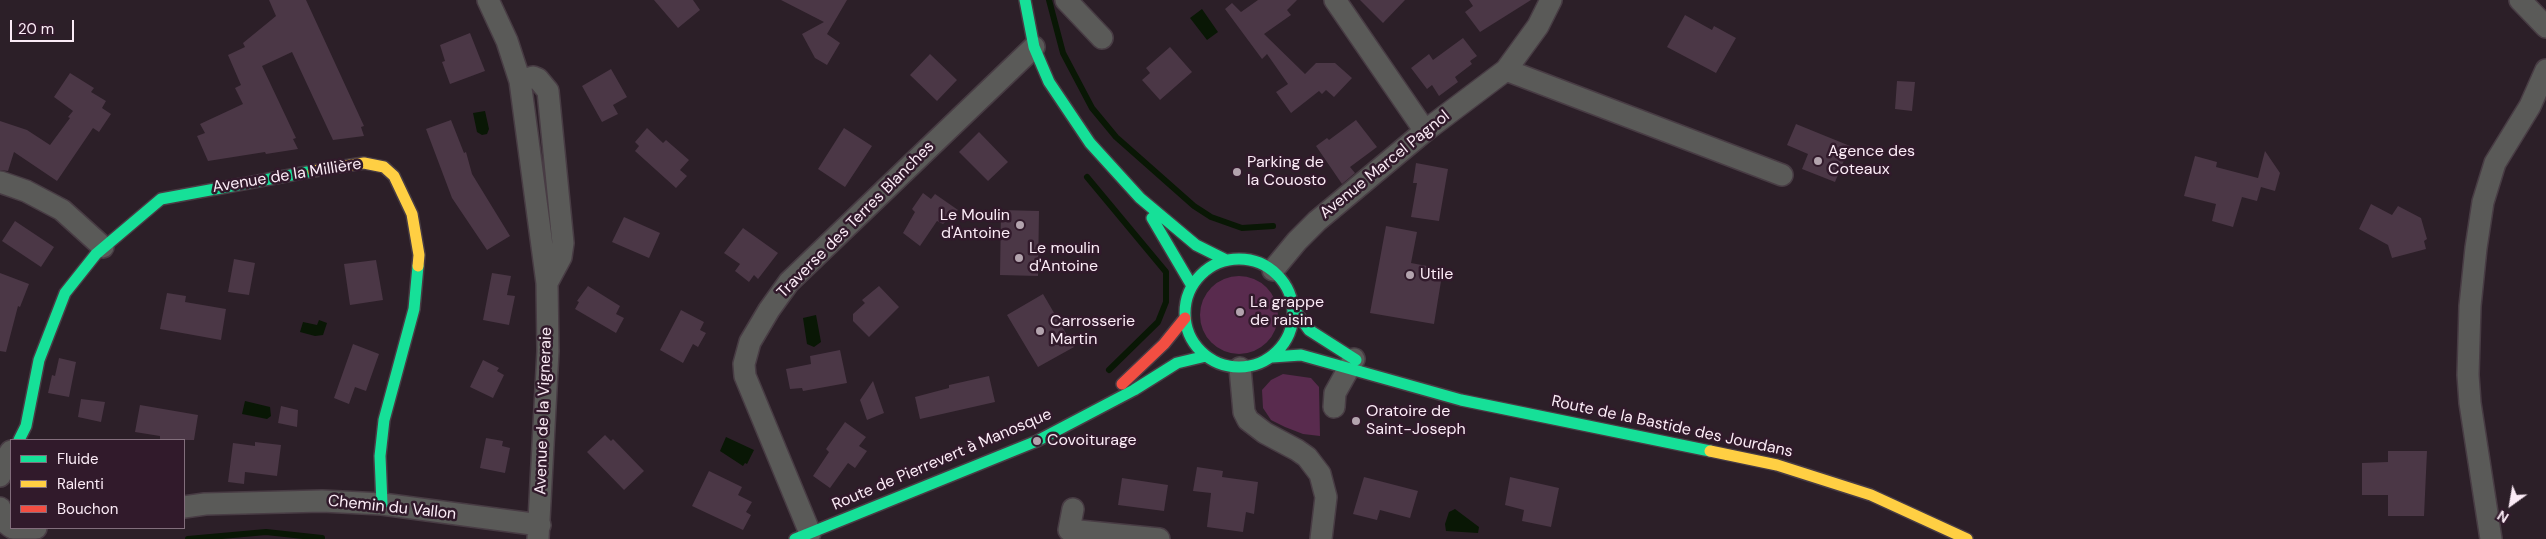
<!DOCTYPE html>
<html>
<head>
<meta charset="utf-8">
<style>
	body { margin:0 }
	#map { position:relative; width:2546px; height:539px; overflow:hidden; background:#2c1f28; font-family:"DM Sans",sans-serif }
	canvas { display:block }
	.legend { position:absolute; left:10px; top:439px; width:175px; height:90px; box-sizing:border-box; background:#311a2b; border:1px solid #826e7c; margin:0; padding:6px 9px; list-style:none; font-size:15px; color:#fbebf6 }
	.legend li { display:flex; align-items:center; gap:10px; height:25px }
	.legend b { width:25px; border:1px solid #826e7c }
	.north { position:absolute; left:2486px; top:479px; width:50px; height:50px; -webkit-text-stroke:4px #311a2b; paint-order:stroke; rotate:212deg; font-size:14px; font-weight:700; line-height:20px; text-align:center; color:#fbebf6 }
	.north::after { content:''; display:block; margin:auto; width:18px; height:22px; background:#fbebf6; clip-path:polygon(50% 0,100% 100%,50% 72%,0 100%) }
	.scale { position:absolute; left:10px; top:20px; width:64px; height:22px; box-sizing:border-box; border:2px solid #fbebf6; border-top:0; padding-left:6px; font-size:15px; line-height:18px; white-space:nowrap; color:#fbebf6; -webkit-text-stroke:4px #311a2b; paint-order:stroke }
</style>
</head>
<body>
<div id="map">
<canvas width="2546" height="539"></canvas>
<ul class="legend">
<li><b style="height:6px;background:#16e098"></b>Fluide</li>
<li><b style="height:6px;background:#ffcf43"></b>Ralenti</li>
<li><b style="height:6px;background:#f24e42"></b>Bouchon</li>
</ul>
<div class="north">N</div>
<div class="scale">20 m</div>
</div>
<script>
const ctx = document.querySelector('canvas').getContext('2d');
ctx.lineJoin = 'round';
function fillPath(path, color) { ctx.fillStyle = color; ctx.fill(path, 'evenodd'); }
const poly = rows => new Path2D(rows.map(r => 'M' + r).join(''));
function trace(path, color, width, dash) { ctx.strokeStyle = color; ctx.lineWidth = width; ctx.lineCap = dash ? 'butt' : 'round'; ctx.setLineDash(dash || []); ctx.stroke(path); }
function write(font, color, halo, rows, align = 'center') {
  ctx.font = font + ' "DM Sans",sans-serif'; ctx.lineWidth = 5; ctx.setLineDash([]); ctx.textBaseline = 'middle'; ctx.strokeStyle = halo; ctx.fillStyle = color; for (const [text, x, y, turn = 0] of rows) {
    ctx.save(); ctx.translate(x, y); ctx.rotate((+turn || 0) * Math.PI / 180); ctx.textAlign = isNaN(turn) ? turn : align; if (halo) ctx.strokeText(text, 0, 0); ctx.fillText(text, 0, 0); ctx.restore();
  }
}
const green = poly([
	'1200 315a39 39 0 1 1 78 0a39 39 0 1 1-78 0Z',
	[1283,374,1311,378,1319,387,1320,436,1303,434,1285,427,1271,420,1263,408,1262,390,1271,380]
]);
const water = poly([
	[1202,9,1218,32,1207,40,1190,18],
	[485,111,489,129,487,134,482,135,477,132,473,113],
	[816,315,821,342,814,347,807,344,803,318],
	[319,320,327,323,323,335,315,336,300,332,303,322,317,325],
	[245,401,270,407,271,416,267,419,242,414],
	[726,437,754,450,747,464,745,463,743,466,720,451],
	[1455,509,1479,527,1478,533,1446,531,1445,524,1449,512]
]);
const stream = poly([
	[1049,0,1063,53,1092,108,1116,137,1194,206,1211,217,1242,228,1273,226],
	[1087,177,1166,272,1166,302,1158,322,1109,370],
	[188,539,266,532,322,538]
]);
const building = poly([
	[269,0,306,0,364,126,361,127,364,136,333,140,292,52,262,66,296,138,293,139,298,149,266,154,265,152,208,161,197,136,205,133,200,124,243,104,235,88,241,85,228,55,245,47,243,43,276,16],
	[654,0,693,0,700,10,678,28],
	[781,0,847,0,827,34,840,43,827,65,815,58,802,34,824,22],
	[1258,0,1297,0,1287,10,1291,15,1264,34,1305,74,1316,63,1335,63,1352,78,1334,97,1326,90,1322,94,1319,91,1291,113,1276,92,1288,84,1267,54,1262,59,1225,9,1232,3,1241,12],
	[1360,0,1405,0,1383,23],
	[1469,0,1531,0,1480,32,1465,12,1473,6],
	[1685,15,1712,30,1714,26,1736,38,1716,73,1667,47],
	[470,33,485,71,450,84,442,62,445,61,440,45],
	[1463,38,1477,56,1470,61,1472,64,1455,77,1458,82,1439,96,1432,85,1427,89,1411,68,1429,54,1433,60],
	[1170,47,1192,72,1160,100,1142,80,1150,73,1146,68],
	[930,54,957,80,937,101,910,75],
	[611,69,627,97,613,105,618,114,602,122,582,86],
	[70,73,94,88,91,92,106,101,102,108,111,114,99,132,93,128,57,181,14,152,8,171,0,170,0,121,27,130,50,145,70,118,68,117,73,111,54,97],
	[1897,81,1915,82,1912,111,1895,109],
	[451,120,464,153,466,152,472,174,510,236,487,250,452,198,426,129],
	[1356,120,1377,147,1350,167,1355,173,1342,184,1316,146,1327,138,1329,140],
	[1796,124,1850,146,1835,182,1802,169,1808,154,1787,145],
	[647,128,663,143,666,140,689,160,680,170,687,176,676,188,635,151,639,146,635,142],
	[844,128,872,146,845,187,818,169],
	[979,132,1008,162,988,181,959,152],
	[2265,151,2280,173,2275,191,2261,187,2257,201,2242,197,2233,227,2212,221,2216,204,2184,196,2195,156,2217,162,2216,167,2258,178],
	[1416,163,1448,169,1439,221,1411,217,1417,183,1413,183],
	[923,193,931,199,935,194,958,210,943,224,937,221,920,246,903,233,915,212,912,209],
	[2371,204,2392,215,2398,206,2421,218,2427,239,2424,241,2426,249,2392,258,2388,245,2359,229],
	[1001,210,1039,211,1038,276,1000,275],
	[624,217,660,233,649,258,612,242],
	[15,221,54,247,41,267,2,241],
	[1386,226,1417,232,1411,263,1443,269,1434,324,1370,313],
	[743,228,778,253,758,279,754,275,749,282,735,271,740,264,724,253],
	[234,259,255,263,249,295,228,292],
	[376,260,383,300,350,305,344,264],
	[0,273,29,284,20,307,18,306,6,352,0,351],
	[492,273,511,276,507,295,515,296,509,325,483,320],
	[588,286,620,306,616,314,624,318,616,333,575,309,579,302,577,301],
	[879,286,899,307,869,337,853,321,853,314,865,303,862,300],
	[167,293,186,296,185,302,226,309,221,340,160,329],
	[1043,294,1074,347,1038,367,1007,315],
	[681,310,704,322,700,330,706,333,698,347,693,344,683,363,660,350],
	[353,344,379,354,366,391,355,387,349,404,334,398],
	[840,350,847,383,803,391,802,388,790,389,786,369,811,364,810,356],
	[59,358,76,362,69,397,48,393,52,375,55,376],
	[483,360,499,368,497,371,504,375,493,398,470,387],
	[989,376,995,402,920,419,915,397,949,388,949,385],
	[873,381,884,413,867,420,860,400],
	[81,399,105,402,101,422,78,417],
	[140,405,198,415,194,440,160,440,160,436,135,432],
	[281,406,298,410,297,427,278,423],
	[845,422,866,437,859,446,867,451,855,468,848,463,830,488,813,476,829,452,826,449],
	[605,435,611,441,613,439,644,471,624,490,587,452],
	[486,438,503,441,502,446,510,448,505,473,480,468],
	[255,442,281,445,277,476,245,472,244,484,228,482,233,443,255,446],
	[2388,451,2427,451,2424,516,2388,516,2388,495,2362,495,2362,463,2388,462],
	[1197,467,1223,471,1222,477,1258,482,1254,514,1246,512,1243,532,1207,527,1211,493,1193,491],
	[709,471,742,487,738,495,752,502,746,512,751,515,743,530,692,506],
	[1364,477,1418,491,1410,518,1380,510,1377,520,1353,514],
	[1510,477,1559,488,1551,527,1522,521,1524,510,1505,505],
	[1122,478,1168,485,1164,511,1118,505]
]);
const street = poly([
	[488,0,507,41,520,81,547,283,548,351,538,539],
	[1066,0,1102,38],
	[1335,0,1425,131],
	[2520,0,2546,27],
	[1506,70,1538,26,1551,0],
	[520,81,533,77,538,79,548,91,563,243,561,257,547,283],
	[0,182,26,191,62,210,103,247],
	[1273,270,1297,241,1317,221,1425,131,1506,70,1782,175],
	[1240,368,1244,412,1248,420,1265,433,1297,450,1307,457,1320,474,1326,497,1321,539],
	[1334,407,1335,393,1354,359],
	[0,476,4,461,11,451],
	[184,507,205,504,322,501,382,504,540,525],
	[0,508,6,523,11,527],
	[1073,509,1069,530,1159,539],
	[13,528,36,528],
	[810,533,745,376,744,364,750,342,769,310,789,282,1034,47],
	[2491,539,2470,403,2468,375,2470,306,2476,248,2483,202,2495,163,2530,106,2546,70]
]);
const fast = poly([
	[1025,0,1034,47,1049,82,1090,143,1140,198,1196,245,1226,260],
	[1152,218,1192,286],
	'1185 313a54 54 0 1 1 108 0a54 54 0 1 1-108 0Z',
	[1294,309,1309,330,1356,360],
	[1272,357,1301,355,1461,400,1710,451],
	[19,440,26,426,39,360,65,293,96,254,161,199,313,171],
	[382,504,380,456,384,420,414,309,418,266],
	[795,539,1037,441,1134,390,1177,363,1206,356]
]);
const slow = poly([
	[313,171,364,163,384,167,394,176,412,214,419,255,418,266],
	[1710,451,1777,465,1871,495,1967,539]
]);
const jam = poly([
	[1122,384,1164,344,1185,318]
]);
const markers = [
	[1818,161,5,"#b3a4ae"],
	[1237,172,5,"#b3a4ae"],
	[1020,225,5,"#b3a4ae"],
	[1019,258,5,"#b3a4ae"],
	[1410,275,5,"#b3a4ae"],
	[1240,312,5,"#b3a4ae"],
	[1040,331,5,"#b3a4ae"],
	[1356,421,5,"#b3a4ae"],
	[1037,441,5,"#b3a4ae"]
];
const poiNames = [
	["Agence des",1828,152],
	["Coteaux",1828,170],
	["Parking de",1247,163],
	["la Couosto",1247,181],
	["Le Moulin",1010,216,"right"],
	["d'Antoine",1010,234,"right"],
	["Le moulin",1029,249],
	["d'Antoine",1029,267],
	["Utile",1420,275],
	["La grappe",1250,303],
	["de raisin",1250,321],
	["Carrosserie",1050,322],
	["Martin",1050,340],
	["Oratoire de",1366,412],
	["Saint-Joseph",1366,430],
	["Covoiturage",1047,441]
];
const streetNames = [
	["Avenue Marcel Pagnol",1385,165,-39],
	["Avenue de la Millière",287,176,-9],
	["Traverse des Terres Blanches",856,220,-45],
	["Avenue de la Vigneraie",544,411,-88],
	["Route de la Bastide des Jourdans",1672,427,12],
	["Route de Pierrevert à Manosque",942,460,-23],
	["Chemin du Vallon",392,508,6]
];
fillPath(green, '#592b4e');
fillPath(water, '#091705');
trace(stream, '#091705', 6);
fillPath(building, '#4b3746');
trace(street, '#483c44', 24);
trace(fast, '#483c44', 14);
trace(slow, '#483c44', 14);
trace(jam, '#483c44', 14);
trace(street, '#5a5a58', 21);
trace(fast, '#16e098', 11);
trace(slow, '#ffcf43', 11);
trace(jam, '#f24e42', 11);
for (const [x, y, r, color] of markers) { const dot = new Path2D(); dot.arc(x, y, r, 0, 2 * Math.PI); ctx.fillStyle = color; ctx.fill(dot); trace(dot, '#311a2b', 2); }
write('16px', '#fbebf6', '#311a2b', poiNames, 'left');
write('16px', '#fbebf6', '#311a2b', streetNames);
</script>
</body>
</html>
